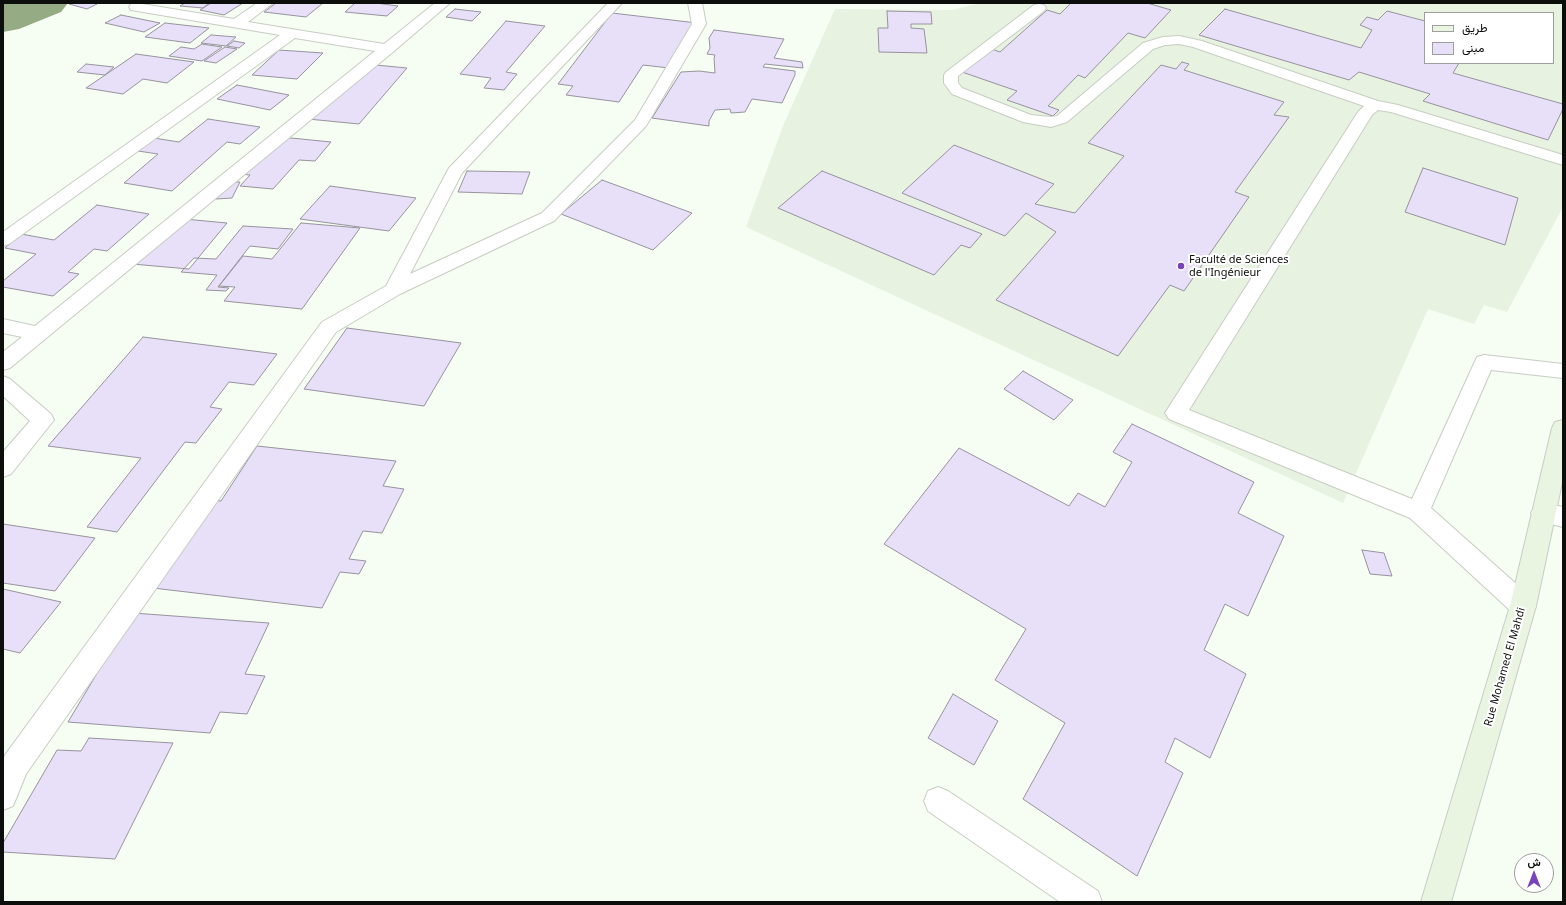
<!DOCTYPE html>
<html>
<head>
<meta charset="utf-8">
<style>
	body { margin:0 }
	#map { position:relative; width:1566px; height:905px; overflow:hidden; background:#f6fdf2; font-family:"Noto Sans",Vazirmatn,sans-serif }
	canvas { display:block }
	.frame { position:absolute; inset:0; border:4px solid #0c0e0b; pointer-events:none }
	.legend { position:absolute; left:1424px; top:12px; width:130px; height:52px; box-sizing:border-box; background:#fff; border:1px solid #9e9f9d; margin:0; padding:5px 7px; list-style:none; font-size:12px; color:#0c0e0b }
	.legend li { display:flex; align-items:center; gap:8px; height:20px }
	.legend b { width:20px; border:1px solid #9e9f9d }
	.north { position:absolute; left:1514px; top:853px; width:40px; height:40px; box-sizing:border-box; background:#fff; border:1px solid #9e9f9d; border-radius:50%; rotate:0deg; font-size:11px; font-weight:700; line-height:16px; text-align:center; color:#0c0e0b }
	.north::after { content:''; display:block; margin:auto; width:14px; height:18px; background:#7943b9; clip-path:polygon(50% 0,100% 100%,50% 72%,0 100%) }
</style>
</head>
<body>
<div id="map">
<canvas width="1566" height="905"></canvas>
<div class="frame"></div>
<ul class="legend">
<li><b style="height:5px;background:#e9f4e1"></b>طريق</li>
<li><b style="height:11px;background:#e8dff9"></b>مبنى</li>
</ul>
<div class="north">ش</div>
</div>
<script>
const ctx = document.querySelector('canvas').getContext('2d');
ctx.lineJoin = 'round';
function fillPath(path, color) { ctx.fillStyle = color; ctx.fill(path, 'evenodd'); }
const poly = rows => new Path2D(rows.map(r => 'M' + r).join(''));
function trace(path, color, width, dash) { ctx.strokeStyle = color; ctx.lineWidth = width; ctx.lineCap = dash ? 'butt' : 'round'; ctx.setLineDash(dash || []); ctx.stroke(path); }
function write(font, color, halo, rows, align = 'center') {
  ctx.font = font + ' "Noto Sans",sans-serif'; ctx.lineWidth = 4; ctx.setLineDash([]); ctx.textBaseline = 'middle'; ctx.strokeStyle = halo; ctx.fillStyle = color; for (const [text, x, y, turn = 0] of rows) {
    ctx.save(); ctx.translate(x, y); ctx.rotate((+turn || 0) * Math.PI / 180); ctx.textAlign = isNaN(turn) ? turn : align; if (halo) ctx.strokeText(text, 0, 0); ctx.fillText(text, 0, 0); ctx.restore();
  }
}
const built = poly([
	[980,3,1563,3,1563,207,1507,312,1484,305,1474,324,1428,309,1343,503,746,227,783,126,835,9,952,10],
	[1425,13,1553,13,1553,63,1425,63]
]);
const river = poly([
	[5,3,68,3,61,12,19,29,3,32,3,4,5,3]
]);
const building = poly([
	[72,3,99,3,87,9,69,4,72,3],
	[185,3,209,3,203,8,180,6,185,3],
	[211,3,243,3,224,15,200,10,211,3],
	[276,3,323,3,306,17,264,12,276,3],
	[355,3,376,3,398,6,387,16,345,12,355,3],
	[1071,3,1147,3,1171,10,1145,38,1128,33,1085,78,1078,75,1048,106,1059,110,1053,116,1007,100,1017,91,962,72,989,48,1000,52,1047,10,1060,14,1071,3],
	[455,9,481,12,472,21,446,17,455,9],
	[1225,9,1361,48,1372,30,1360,25,1367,17,1378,20,1387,11,1425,21,1425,63,1459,63,1453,73,1563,104,1563,109,1548,140,1423,101,1430,94,1359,72,1349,80,1199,35,1225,9],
	[887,11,931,12,932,24,911,24,911,28,924,29,927,53,879,52,878,28,888,28,887,11],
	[612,13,697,23,669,68,643,65,619,102,566,95,573,86,558,84,612,13],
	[121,15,160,23,144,32,105,23,121,15],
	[506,21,545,26,506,72,517,74,504,90,484,88,491,78,460,74,506,21],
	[165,23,209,28,190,43,145,37,165,23],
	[714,30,784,39,774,58,802,62,803,68,765,64,763,67,795,71,795,75,782,103,752,99,745,112,731,113,730,109,715,110,709,121,709,126,652,118,681,72,699,71,715,73,714,58,715,55,707,54,710,48,709,38,714,30],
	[211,35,236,37,226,46,201,43,211,35],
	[234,41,245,43,239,48,227,46,234,41],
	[202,44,222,47,202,61,169,56,181,47,194,49,202,44],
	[225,47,237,49,216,63,204,61,225,47],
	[279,50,323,53,297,79,252,75,279,50],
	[136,54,194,62,167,83,143,79,123,94,86,88,136,54],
	[1182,62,1189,64,1184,70,1284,102,1274,115,1289,117,1235,192,1249,197,1184,291,1170,285,1118,356,996,300,1056,232,1026,213,1005,236,902,193,954,145,1054,184,1035,204,1075,213,1124,156,1088,143,1161,65,1176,69,1182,62],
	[86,64,114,67,105,75,77,72,86,64],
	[365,64,407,68,359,124,308,119,365,64],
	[237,85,289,95,270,110,217,99,237,85],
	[208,119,260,127,240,144,227,142,172,191,124,183,158,154,138,151,154,138,179,142,208,119],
	[281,137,331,142,315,161,299,160,273,189,240,186,250,175,230,173,252,150,268,151,281,137],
	[1423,168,1518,198,1505,245,1405,212,1423,168],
	[467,171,530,172,522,194,458,192,467,171],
	[822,171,982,234,970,248,961,245,934,275,778,208,822,171],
	[602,180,692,213,653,250,561,214,602,180],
	[224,182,240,182,232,198,216,199,224,182],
	[330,186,416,198,389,231,300,219,330,186],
	[97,205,149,214,107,251,94,249,68,272,79,274,53,296,3,287,3,281,36,254,5,248,21,234,54,240,97,205],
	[184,219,227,223,189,269,132,264,184,219],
	[301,223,360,228,302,309,224,301,235,287,219,286,243,256,272,259,301,223],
	[243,226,293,229,278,249,250,246,218,287,229,288,226,291,206,290,217,275,181,272,194,258,216,259,243,226],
	[347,328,461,343,424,406,304,389,347,328],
	[143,337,277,354,254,385,229,382,210,407,222,409,196,443,185,442,117,532,87,527,141,458,48,446,143,337],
	[1023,371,1073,400,1054,420,1004,389,1023,371],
	[1132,424,1254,482,1238,513,1284,536,1248,616,1225,604,1204,650,1246,674,1210,758,1175,738,1165,762,1183,773,1137,876,1023,799,1065,723,995,680,1026,629,884,544,959,448,1069,506,1078,493,1105,507,1132,462,1113,452,1132,424],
	[257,446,396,461,383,486,404,489,382,533,363,531,349,559,366,561,359,574,340,572,322,608,153,588,211,500,221,501,257,446],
	[3,524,95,538,55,591,3,583,3,524],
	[1362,550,1384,553,1392,576,1370,574,1362,550],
	[3,589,61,602,20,653,3,649,3,589],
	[133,613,269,623,245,674,265,676,247,714,220,712,210,733,68,722,133,613],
	[953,694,998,721,974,765,928,738,953,694],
	[89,738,173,743,115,859,3,852,3,843,57,750,81,751,89,738]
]);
const lane = poly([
	[1039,4,1044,5,1046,8,1044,11,958,76,958,83,962,88,1031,115,1051,117,1057,116,1143,43,1163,37,1179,36,1202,41,1378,101,1398,105,1563,155,1563,165,1391,112,1378,110,1372,115,1189,410,1412,499,1477,357,1484,355,1563,364,1563,378,1491,370,1431,508,1532,598,1536,606,1532,614,1523,617,1514,614,1410,518,1169,419,1165,413,1358,112,1364,106,1193,47,1179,44,1165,45,1153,49,1067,122,1051,127,1023,122,952,94,944,83,944,75,946,72,1034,5,1039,4],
	[938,787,948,791,1098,891,1102,902,1060,902,928,811,924,801,928,791,938,787]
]);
const street = poly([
	[136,3,234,19,257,3,273,3,248,22,384,44,435,3,450,3,393,52,10,368,3,370,3,352,22,337,3,333,3,319,35,326,375,51,295,38,9,244,3,246,3,232,280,35,131,10,129,7,131,4,136,3],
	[608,3,622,3,462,173,410,274,542,213,635,120,692,24,688,3,702,3,706,24,646,126,554,221,400,294,336,332,26,774,13,806,3,810,3,760,5,755,322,322,386,286,449,168,608,3],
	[3,376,10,379,51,414,54,420,11,474,3,477,3,452,30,421,3,396,3,376],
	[1543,503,1563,507,1563,527,1535,520,1531,513,1535,506,1543,503]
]);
const secondary = poly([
	[1563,420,1563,478,1536,606,1451,902,1421,902,1510,606,1552,428,1555,422,1563,420]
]);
const markers = [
	[1181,266,4,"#7943b9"]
];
const poiNames = [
	["Faculté de Sciences",1189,260],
	["de l'Ingénieur",1189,273]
];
const streetNames = [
	["Rue Mohamed El Mahdi",1505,667,-74]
];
fillPath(built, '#e8f2e1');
fillPath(river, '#94ab84');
fillPath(building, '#e8dff9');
trace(building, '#97939d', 1);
trace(lane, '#c7cdc3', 2);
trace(street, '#c7cdc3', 2);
trace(secondary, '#c7cdc3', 2);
fillPath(lane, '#fff');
fillPath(street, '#fff');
fillPath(secondary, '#e9f4e1');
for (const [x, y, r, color] of markers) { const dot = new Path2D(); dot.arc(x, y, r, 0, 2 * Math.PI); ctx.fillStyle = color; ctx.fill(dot); trace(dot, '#fff', 1.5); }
write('11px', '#0c0e0b', '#fff', poiNames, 'left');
write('11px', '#0c0e0b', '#fff', streetNames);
</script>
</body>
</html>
